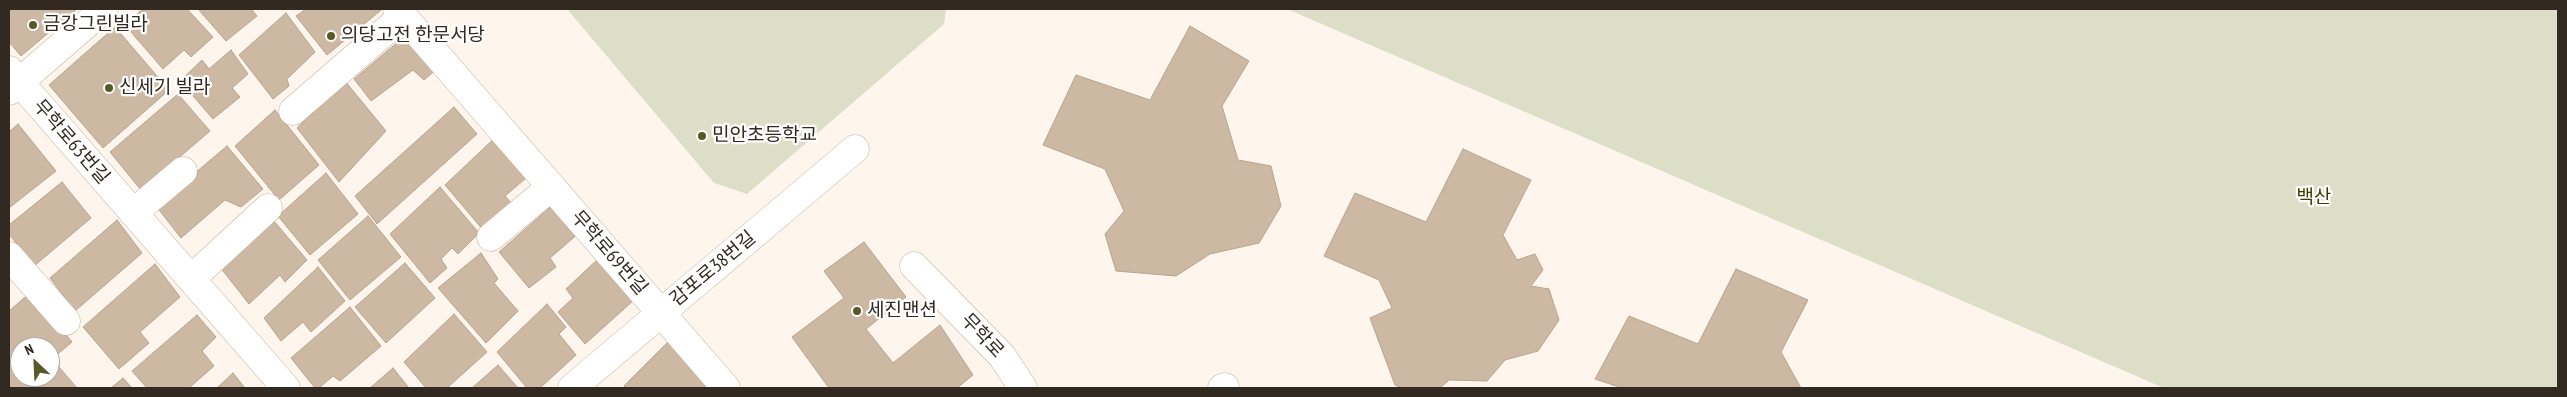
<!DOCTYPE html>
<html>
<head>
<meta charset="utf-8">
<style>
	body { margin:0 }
	#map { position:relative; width:2567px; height:397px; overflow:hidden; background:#fef5ec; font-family:"PT Sans Narrow",sans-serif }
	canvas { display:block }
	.frame { position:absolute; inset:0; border:10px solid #322a21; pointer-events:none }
	.north { position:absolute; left:10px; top:337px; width:50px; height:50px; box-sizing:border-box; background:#fff; border:1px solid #adaaa6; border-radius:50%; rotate:335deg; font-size:14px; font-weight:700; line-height:20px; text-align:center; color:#322a21 }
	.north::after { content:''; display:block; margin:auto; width:18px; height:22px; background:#575927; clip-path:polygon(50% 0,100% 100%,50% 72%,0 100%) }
</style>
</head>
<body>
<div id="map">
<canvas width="2567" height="397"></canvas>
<div class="frame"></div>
<div class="north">N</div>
</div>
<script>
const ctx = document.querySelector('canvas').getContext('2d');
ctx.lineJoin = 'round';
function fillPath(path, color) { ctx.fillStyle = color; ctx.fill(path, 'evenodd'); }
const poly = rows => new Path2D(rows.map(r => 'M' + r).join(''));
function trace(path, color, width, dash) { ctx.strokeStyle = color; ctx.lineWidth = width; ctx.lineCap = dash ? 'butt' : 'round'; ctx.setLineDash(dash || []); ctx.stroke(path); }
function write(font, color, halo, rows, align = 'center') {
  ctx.font = font + ' "PT Sans Narrow","Noto Sans KR",sans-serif'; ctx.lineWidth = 4.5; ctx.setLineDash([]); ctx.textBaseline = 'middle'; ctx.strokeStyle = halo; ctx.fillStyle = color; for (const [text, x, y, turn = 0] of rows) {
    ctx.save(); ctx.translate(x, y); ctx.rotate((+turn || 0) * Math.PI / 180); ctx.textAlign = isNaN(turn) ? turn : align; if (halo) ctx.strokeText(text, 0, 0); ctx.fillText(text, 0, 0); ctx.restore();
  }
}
const green = poly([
	[567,9,946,9,944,24,747,194,714,183],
	[1287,9,2558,9,2558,388,2164,388]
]);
const building = poly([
	[9,9,77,9,21,56,9,42,9,9],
	[143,9,187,9,213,37,191,57,184,50,163,69,124,24,143,9],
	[198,9,251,9,257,16,226,41,198,9],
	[306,9,379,9,381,10,327,55,296,16,306,9],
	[286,13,315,52,287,79,289,86,273,99,239,55,286,13],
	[1190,26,1249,61,1222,106,1238,160,1271,166,1281,206,1259,243,1210,254,1176,276,1116,271,1105,234,1124,211,1105,169,1043,145,1076,75,1150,100,1190,26],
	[115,27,169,90,103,148,49,85,115,27],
	[412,30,440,66,424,80,413,70,371,101,354,79,412,30],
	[231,50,248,74,232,88,240,97,213,119,180,81,202,60,209,69,231,50],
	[345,81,386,131,339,182,297,128,345,81],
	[178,94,210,131,141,190,110,152,178,94],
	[454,107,477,134,377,224,355,196,454,107],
	[275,110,319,165,279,200,235,146,275,110],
	[18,124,56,171,9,208,9,132,18,124],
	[500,133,532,173,505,196,514,206,484,231,445,185,500,133],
	[227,146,263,189,241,207,225,200,181,238,156,206,227,146],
	[1463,149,1531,180,1503,235,1517,260,1535,254,1543,270,1531,286,1549,289,1559,320,1538,351,1505,360,1487,381,1449,380,1440,388,1402,388,1395,385,1370,318,1392,308,1379,280,1324,256,1355,193,1426,222,1463,149],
	[326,173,358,214,310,255,278,216,326,173],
	[62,182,91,218,34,266,9,234,9,225,62,182],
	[440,187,479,233,458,254,452,248,441,259,447,268,430,283,390,234,440,187],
	[556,202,579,233,550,258,556,267,529,288,499,252,556,202],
	[368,216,401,257,350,300,318,260,368,216],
	[117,220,142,253,75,311,50,278,117,220],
	[273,220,307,260,285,282,280,275,249,304,220,267,273,220],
	[864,242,906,297,866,329,893,363,940,325,973,375,957,388,829,388,792,337,844,298,824,271,864,242],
	[481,253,498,279,494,283,518,311,486,343,438,288,481,253],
	[599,258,634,300,585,344,558,312,573,298,566,289,599,258],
	[405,263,435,298,386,343,355,307,405,263],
	[155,264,180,297,140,332,149,343,119,369,83,327,155,264],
	[318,267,345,301,311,332,303,322,281,341,264,318,318,267],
	[1736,269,1808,300,1781,352,1801,388,1622,388,1595,379,1629,316,1698,344,1736,269],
	[31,292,72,342,52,359,77,388,9,388,9,311,31,292],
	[20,347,50,347,50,377,20,377,20,347],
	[547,304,566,327,559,334,576,355,540,388,527,388,497,352,547,304],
	[350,307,381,346,340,381,333,376,319,388,315,388,291,358,350,307],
	[454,314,487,352,447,388,426,388,404,362,454,314],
	[197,315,216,337,202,351,214,366,189,388,147,388,132,371,197,315],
	[671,339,711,381,703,388,627,388,624,386,671,339],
	[498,365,518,388,472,388,498,365],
	[393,368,409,388,370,388,393,368],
	[233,373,245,388,217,388,233,373],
	[123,378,132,388,111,388,123,378]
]);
const minor = poly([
	[397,9,726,388],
	[9,70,286,388],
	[9,91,104,9],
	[293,111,403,16],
	[133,213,183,171],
	[491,237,551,187],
	[9,256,66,321],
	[914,266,1002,356,1023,388],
	[191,279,268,208],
	[572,388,855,149],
	[1222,388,1225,387]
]);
const markers = [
	[33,25,5,"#575927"],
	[331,36,5,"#575927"],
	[109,88,5,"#575927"],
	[702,136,5,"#575927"],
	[857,311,5,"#575927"]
];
const poiNames = [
	["금강그린빌라",43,25],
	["의당고전 한문서당",341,36],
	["신세기 빌라",119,88],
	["민안초등학교",712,136],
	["세진맨션",867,311]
];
const streetNames = [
	["무학로63번길",71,142,49],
	["무학로69번길",609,253,49],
	["감포로38번길",713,269,-40],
	["무학로",982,336,47]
];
const parkNames = [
	["백산",2314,198]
];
fillPath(green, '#dddec8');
fillPath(building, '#cdb9a3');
trace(building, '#b7a38d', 1);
trace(minor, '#c6b29c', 29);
trace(minor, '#fff', 28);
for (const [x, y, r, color] of markers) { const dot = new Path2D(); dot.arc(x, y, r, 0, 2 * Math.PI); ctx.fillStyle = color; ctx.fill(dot); trace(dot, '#fff', 2); }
write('19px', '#322a21', '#fff', poiNames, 'left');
write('19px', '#322a21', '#fff', streetNames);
write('19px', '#3c3d00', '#fff', parkNames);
</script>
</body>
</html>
